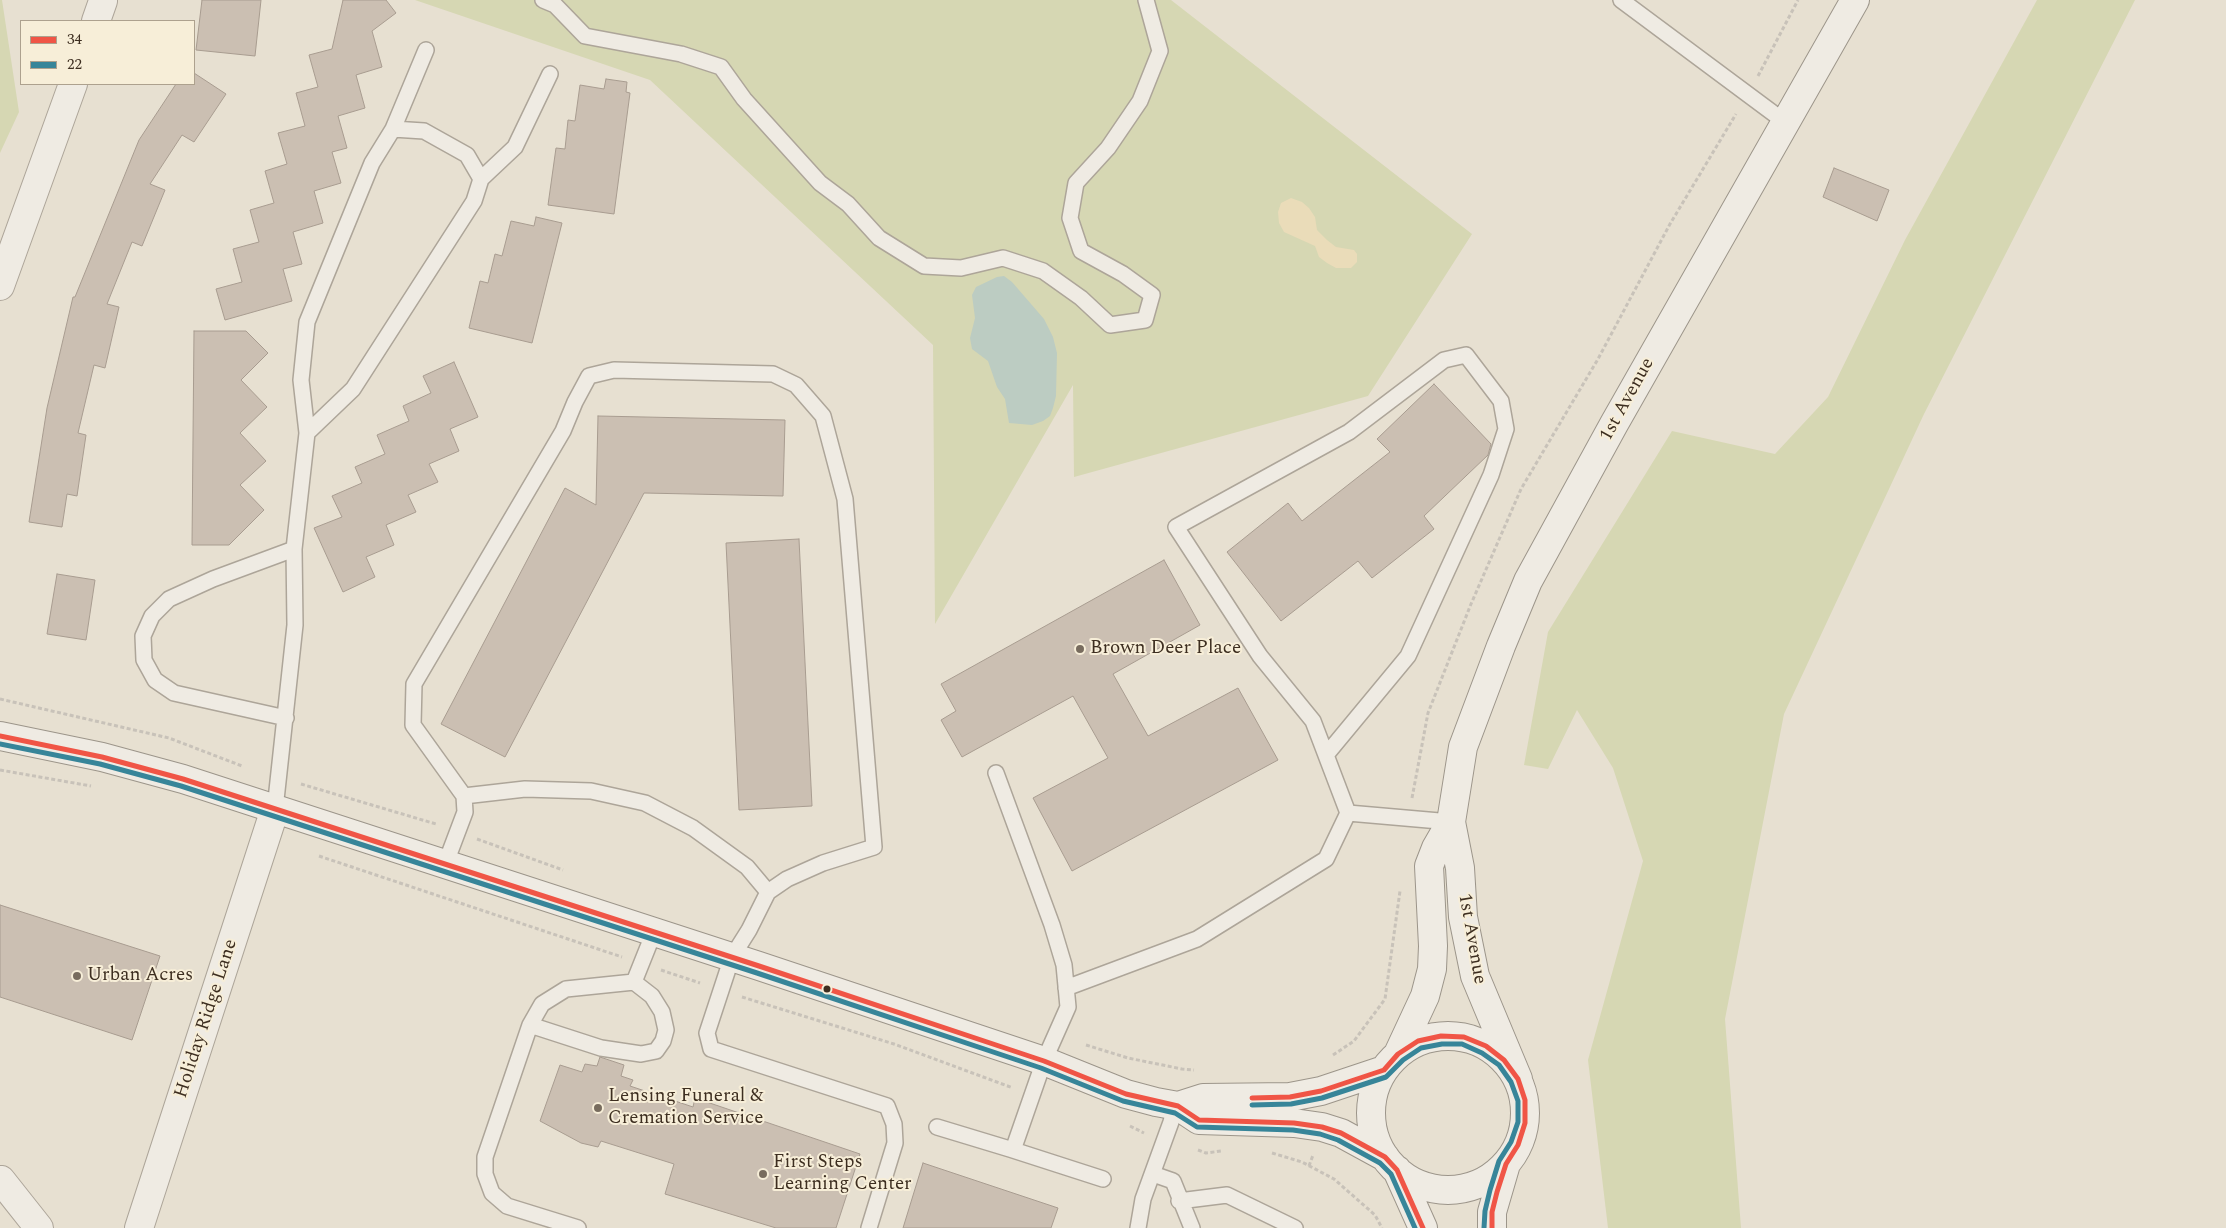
<!DOCTYPE html>
<html>
<head>
<meta charset="utf-8">
<style>
	body { margin:0 }
	#map { position:relative; width:2226px; height:1228px; overflow:hidden; background:#e7e0d1; font-family:Spectral,serif }
	canvas { display:block }
	.legend { position:absolute; left:20px; top:20px; width:175px; height:65px; box-sizing:border-box; background:#f7eed8; border:1px solid #ada18e; margin:0; padding:6px 9px; list-style:none; font-size:15px; color:#3d2e20 }
	.legend li { display:flex; align-items:center; gap:10px; height:25px }
	.legend b { width:25px; border:1px solid #ada18e }
</style>
</head>
<body>
<div id="map">
<canvas width="2226" height="1228"></canvas>
<ul class="legend">
<li><b style="height:6px;background:#f05546"></b>34</li>
<li><b style="height:6px;background:#378599"></b>22</li>
</ul>
</div>
<script>
const ctx = document.querySelector('canvas').getContext('2d');
ctx.lineJoin = 'round';
function fillPath(path, color) { ctx.fillStyle = color; ctx.fill(path, 'evenodd'); }
const poly = rows => new Path2D(rows.map(r => 'M' + r).join(''));
function trace(path, color, width, dash) { ctx.strokeStyle = color; ctx.lineWidth = width; ctx.lineCap = dash ? 'butt' : 'round'; ctx.setLineDash(dash || []); ctx.stroke(path); }
function write(font, color, halo, rows, align = 'center') {
  ctx.font = font + ' Spectral,serif'; ctx.lineWidth = 4; ctx.setLineDash([]); ctx.textBaseline = 'middle'; ctx.strokeStyle = halo; ctx.fillStyle = color; for (const [text, x, y, turn = 0] of rows) {
    ctx.save(); ctx.translate(x, y); ctx.rotate((+turn || 0) * Math.PI / 180); ctx.textAlign = isNaN(turn) ? turn : align; if (halo) ctx.strokeText(text, 0, 0); ctx.fillText(text, 0, 0); ctx.restore();
  }
}
const green = poly([
	[0,0,2,0,19,112,0,153],
	[415,0,1171,0,1472,234,1368,396,1074,477,1073,385,935,624,933,345,650,80],
	[2037,0,2135,0,1924,414,1784,714,1725,1019,1741,1228,1608,1228,1588,1060,1643,861,1613,768,1577,710,1548,769,1524,765,1548,632,1672,431,1775,454,1828,397,1905,240]
]);
const sand = poly([
	[1291,198,1302,202,1309,208,1315,217,1317,230,1327,240,1336,247,1354,250,1357,254,1357,262,1351,268,1336,268,1327,263,1319,257,1315,246,1284,232,1279,223,1278,212,1281,203]
]);
const water = poly([
	[1004,276,1012,282,1044,319,1053,337,1057,353,1056,396,1053,408,1050,416,1043,421,1032,425,1009,423,1005,399,997,387,988,361,972,349,970,338,975,318,972,295,976,287,997,277]
]);
const building = poly([
	[202,0,261,0,255,56,196,50,202,0],
	[343,0,386,0,396,13,372,31,382,67,356,75,365,108,338,116,347,148,332,152,341,183,314,191,323,223,293,232,302,264,283,269,292,301,225,320,216,289,242,282,233,249,259,242,250,210,274,203,265,171,287,164,278,133,305,126,296,93,318,87,309,55,332,49,343,0],
	[194,73,226,94,194,142,182,135,150,184,165,190,142,246,132,242,107,304,119,307,105,368,94,365,78,433,86,435,77,496,67,494,62,527,29,522,47,408,73,297,75,297,139,140,176,84,194,84,194,73],
	[606,79,627,82,626,92,630,93,614,214,548,205,556,148,565,149,568,120,575,121,580,85,604,89,606,79],
	[1834,168,1889,190,1877,221,1823,197,1834,168],
	[536,217,562,223,532,343,469,328,480,281,488,283,495,254,502,256,511,221,534,226,536,217],
	[194,331,246,331,268,353,241,380,267,407,240,433,266,461,240,485,264,510,229,545,192,545,194,331],
	[454,362,478,417,450,429,459,451,429,464,438,482,408,495,416,512,386,525,394,545,366,557,375,577,343,592,314,528,342,517,332,496,362,483,355,467,385,454,377,435,409,421,403,406,431,393,423,376,454,362],
	[1434,384,1491,444,1488,455,1424,516,1434,529,1372,578,1358,561,1281,621,1227,552,1288,503,1302,521,1390,452,1377,439,1434,384],
	[598,416,785,420,783,496,644,493,505,757,441,724,565,488,596,505,598,416],
	[799,539,812,806,739,810,726,543,799,539],
	[1164,560,1200,625,1113,674,1148,736,1238,688,1278,760,1072,871,1033,798,1108,758,1073,696,962,757,941,720,956,711,941,684,1164,560],
	[57,574,95,580,86,640,47,634,57,574],
	[0,905,160,956,132,1040,0,997,0,905],
	[600,1057,624,1065,621,1076,633,1080,630,1086,693,1107,695,1098,860,1154,836,1228,776,1228,665,1194,674,1164,601,1141,598,1147,581,1143,540,1121,560,1065,582,1072,585,1064,597,1066,600,1057],
	[923,1163,1058,1208,1051,1228,903,1228,923,1163]
]);
const path = poly([
	[1758,76,1798,0],
	[0,699,169,738,242,766],
	[0,770,91,786],
	[301,784,436,824],
	[1412,798,1428,713,1471,604,1521,489,1598,359,1670,224,1736,114],
	[477,839,563,870],
	[319,856,622,957],
	[661,970,700,983],
	[742,997,894,1044,1013,1088],
	[1086,1045,1128,1058,1182,1069,1194,1070],
	[1333,1055,1354,1041,1385,999,1400,891],
	[1130,1126,1144,1133],
	[1198,1150,1206,1153,1221,1151],
	[1272,1153,1302,1162,1334,1179,1375,1215,1382,1228],
	[1309,1166,1313,1155]
]);
const lane = poly([
	[543,0,555,5,585,36,681,54,721,67,744,99,820,183,848,204,879,238,924,266,961,268,1003,258,1043,271,1081,298,1110,325,1145,320,1152,295,1123,274,1081,251,1070,218,1076,183,1108,148,1140,101,1160,51,1146,0],
	[1621,0,1785,122],
	[393,129,426,50],
	[481,179,515,147,550,74],
	[286,718,174,693,155,680,144,660,143,636,152,616,169,599,213,579,294,549],
	[996,773,1052,925,1064,965,1068,1007,1044,1061,1013,1150,1103,1179],
	[464,796,525,789,591,791,645,803,693,828,747,867,768,892],
	[275,809,295,625,294,549,307,433,353,389,474,201,481,179,467,155,424,131,393,129,372,163,307,322,301,380,307,433],
	[1348,813,1451,822],
	[445,865,465,812,464,796,413,725,414,684,563,431,575,402,589,376,614,370,773,374,796,385,823,416,845,499,874,847,823,863,787,879,768,892,749,930,732,957,707,1033,711,1049,887,1106,894,1124,895,1143,869,1228],
	[1066,988,1197,939,1326,859,1348,813,1313,721,1260,656,1176,527,1349,432,1444,360,1466,355,1501,401,1506,429,1491,475,1408,656,1326,755],
	[530,1025,601,1048,641,1054,656,1051,663,1041,666,1030,662,1012,652,996,634,982],
	[937,1127,1013,1150],
	[1153,1174,1173,1181,1192,1228],
	[1179,1201,1227,1195,1295,1228],
	[578,1228,507,1206,492,1193,485,1174,485,1157,530,1025,542,1004,566,989,634,982,654,932],
	[1138,1228,1143,1199,1171,1122,1175,1105]
]);
const street = poly([
	[96,21,103,1],
	[0,286,73,84],
	[1,1180,39,1228],
	[139,1228,275,809]
]);
const secondary = poly([
	[0,736,102,757,183,779,759,966,1044,1061,1126,1094,1156,1102,1178,1106,1199,1120,1294,1123,1322,1127,1341,1133,1385,1157],
	'1371 1113a77 77 0 1 1 154 0a77 77 0 1 1-154 0Z',
	[1398,1054,1425,996,1432,969,1433,946,1429,866,1436,848,1451,822],
	[1518,1079,1475,976,1463,917,1460,868,1451,822,1463,747,1501,646,1528,581,1614,424,1855,0],
	[1178,1106,1203,1098,1290,1097,1321,1091,1384,1070],
	[1397,1170,1423,1228],
	[1492,1228,1492,1212,1506,1164]
]);
const bus1 = poly([
	[0,736,102,757,183,779,759,966,1044,1061,1126,1094,1178,1106,1199,1120,1294,1123,1322,1127,1341,1133,1385,1157,1397,1170,1423,1228],
	[1252,1098,1290,1097,1321,1091,1384,1070,1398,1054,1418,1041,1441,1036,1464,1037,1486,1046,1504,1060,1518,1079,1525,1100,1525,1123,1518,1145,1506,1164,1497,1192,1492,1212,1492,1228]
]);
const bus2 = poly([
	[0,744,100,764,181,786,757,973,1041,1068,1123,1101,1175,1113,1197,1127,1293,1130,1320,1134,1338,1140,1380,1163,1391,1174,1415,1228],
	[1252,1105,1291,1104,1322,1098,1386,1077,1403,1060,1421,1048,1442,1044,1462,1044,1482,1053,1499,1065,1511,1082,1518,1101,1518,1122,1511,1142,1499,1161,1490,1190,1485,1211,1484,1228]
]);
const markers = [
	[1080,649,5,"#786c5e"],
	[77,976,5,"#786c5e"],
	[827,989,4.5,"#3d2e20"],
	[598,1108,5,"#786c5e"],
	[763,1174,5,"#786c5e"]
];
const streetNames = [
	["1st Avenue",1628,400,-61],
	["1st Avenue",1471,939,80],
	["Holiday Ridge Lane",207,1019,-72]
];
const poiNames = [
	["Brown Deer Place",1090,649],
	["Urban Acres",87,976],
	["Lensing Funeral &",608,1097],
	["Cremation Service",608,1119],
	["First Steps",773,1163],
	["Learning Center",773,1185]
];
fillPath(green, '#d6d7b3');
fillPath(sand, '#eadcb9');
fillPath(water, '#bcccc2');
fillPath(building, '#cbbfb2');
trace(building, '#a89c90', 1);
trace(lane, '#ada599', 18);
trace(street, '#ada599', 30);
trace(secondary, '#9c958a', 30);
trace(path, '#c8c2b9', 3, [4, 2.5]);
trace(lane, '#efebe3', 15);
trace(street, '#efebe3', 28);
trace(secondary, '#efebe3', 28);
trace(bus1, '#f05546', 5);
trace(bus2, '#378599', 5);
for (const [x, y, r, color] of markers) { const dot = new Path2D(); dot.arc(x, y, r, 0, 2 * Math.PI); ctx.fillStyle = color; ctx.fill(dot); trace(dot, '#f7eed8', 2); }
write('19px', '#3d2e20', '#f7eed8', streetNames);
write('19px', '#3d2e20', '#f7eed8', poiNames, 'left');
</script>
</body>
</html>
